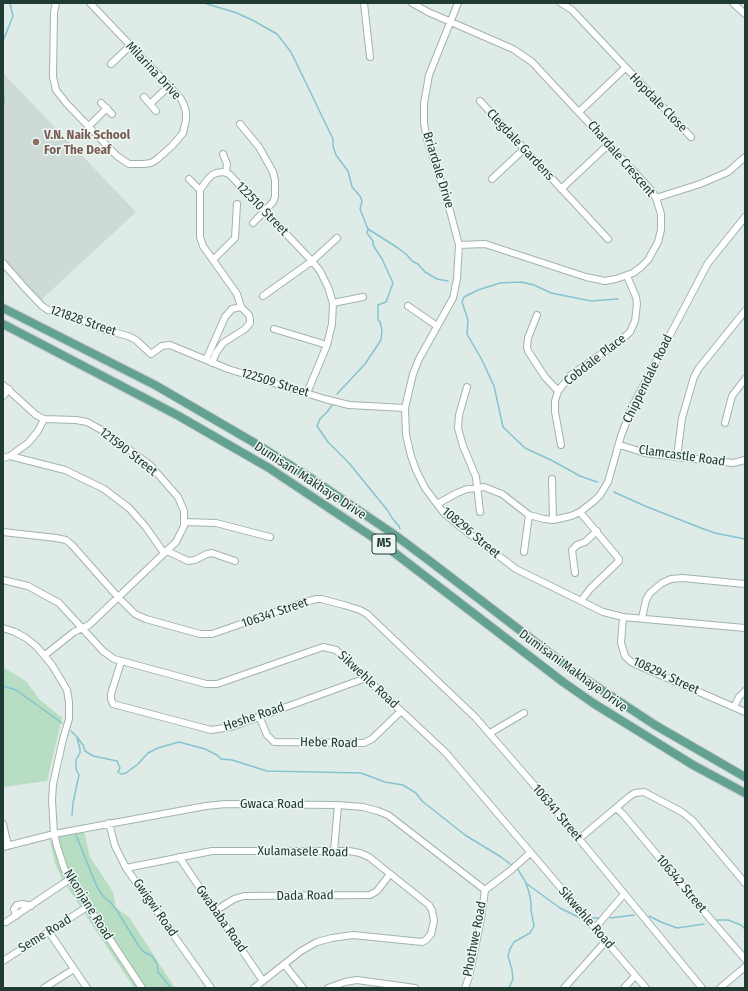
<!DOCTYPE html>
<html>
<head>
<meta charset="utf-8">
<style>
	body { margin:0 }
	#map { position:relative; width:748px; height:991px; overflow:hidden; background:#dfebe6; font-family:"Fira Sans Condensed",sans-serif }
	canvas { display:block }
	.frame { position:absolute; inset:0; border:4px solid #203b34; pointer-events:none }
</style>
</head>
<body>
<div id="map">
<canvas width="748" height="991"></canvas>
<div class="frame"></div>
</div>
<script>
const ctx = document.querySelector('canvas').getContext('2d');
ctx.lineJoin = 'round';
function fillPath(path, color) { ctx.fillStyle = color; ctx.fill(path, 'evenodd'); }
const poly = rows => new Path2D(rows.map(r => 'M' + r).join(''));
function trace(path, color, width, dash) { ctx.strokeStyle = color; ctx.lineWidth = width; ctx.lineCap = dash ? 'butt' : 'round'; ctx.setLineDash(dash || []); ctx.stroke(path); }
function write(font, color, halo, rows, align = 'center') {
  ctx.font = font + ' "Fira Sans Condensed",sans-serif'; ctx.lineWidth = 3; ctx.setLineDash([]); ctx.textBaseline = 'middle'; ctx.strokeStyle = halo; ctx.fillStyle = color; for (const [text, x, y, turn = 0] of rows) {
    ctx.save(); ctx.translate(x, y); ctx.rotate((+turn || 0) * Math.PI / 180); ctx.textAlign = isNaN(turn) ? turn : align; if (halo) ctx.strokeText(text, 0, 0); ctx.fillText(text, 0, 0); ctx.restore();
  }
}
const built = poly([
	[3,73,136,212,41,300,3,260]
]);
const green = poly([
	[3,667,27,682,39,699,62,718,47,781,3,787],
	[84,832,90,857,113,892,116,908,129,917,175,988,134,988,62,879,55,863,50,841,60,836]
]);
const stream = poly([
	[204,3,237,13,254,21,277,34,291,52,333,139,333,146,336,155,348,171,352,187,360,196,362,201,360,209,368,229,398,248,407,255,412,261,418,264,425,272,437,279,448,281],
	[3,41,13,16,10,3],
	[3,87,4,103,3,105],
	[337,394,365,364,381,340,382,330,380,322,378,320,378,305,386,302,393,283,382,259,373,245,373,241,367,233,368,229],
	[333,404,327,412,320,419,317,426,328,442,349,463,388,511,392,518,399,526,400,529],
	[597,482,580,476,551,460,525,448,503,427,494,386,482,360,467,334,468,320,462,302,464,297,478,290,500,283,521,282,534,285,551,293,591,301,618,299],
	[614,492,645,506,701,528,715,533,745,539],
	[3,686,16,690,62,723],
	[71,731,77,737,80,749,80,753,76,760,76,769,79,775,73,803,72,815],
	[77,737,83,745,85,751,93,756,117,761,120,768,118,772,121,774,126,773,138,764,148,753,158,748,179,742,205,749,217,755,221,759,232,760,267,771,361,773,385,782,403,785,416,793,422,801,465,835,501,857,513,866],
	[76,835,97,887,103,896,110,902,116,909,138,945,144,952,152,956,157,964,158,972,171,988],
	[527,884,560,908,582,919],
	[649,916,661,922,677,928,704,924],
	[591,918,599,918],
	[610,918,634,915],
	[717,920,728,920,741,925,745,929],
	[509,988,513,979,512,970,508,956,510,949,514,942,530,933,534,926,531,910,531,902,529,892,525,881,517,868]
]);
const minor = poly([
	[56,3,54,12,53,77,56,90,67,104,117,156,129,164,144,164,151,163,156,160,172,146,183,133,186,120,186,112,184,105,181,99,169,86,90,3],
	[364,3,370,57],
	[412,3,428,12,513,49,532,62,652,191,656,198,661,214,661,230,658,242,648,260,641,267,633,273,616,279,605,281,586,277,485,244,459,245],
	[458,3,429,75,424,104,424,123,427,139,449,207,459,245,457,279,453,298,419,359,413,374,405,408,406,435,411,456,416,470,425,488,437,504,444,513,458,525,516,569,581,601,603,612,623,617,745,628],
	[561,3,572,10,691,137],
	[733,3,745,14],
	[111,64,130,46],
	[144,97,156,111],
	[480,101,608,239],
	[101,103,112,114],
	[150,104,169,86],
	[579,112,625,68],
	[240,124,259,147,273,172,275,180,275,197,273,202,253,223],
	[88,127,107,108],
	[223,154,227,164,226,173],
	[189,179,200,190],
	[492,179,524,149],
	[561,189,609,144],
	[656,198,700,184,728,172,745,157],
	[213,260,235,238,237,204],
	[3,263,25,288,42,306,48,310,67,314,105,330,128,336,136,340,151,354,162,346,170,345,228,369,325,399,349,405,405,408],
	[263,296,312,261,337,238],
	[333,303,363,297],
	[408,306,437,326],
	[537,315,528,338,527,347,528,351,545,377,558,391],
	[274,329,327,345],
	[206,360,225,317,232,309,241,307],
	[212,363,216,353,223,343,245,329,250,323,250,319,249,315,241,307,237,294,203,246,200,237,200,190,207,180,212,175,216,173,223,172,229,174,312,261,320,271,328,287,333,303,332,324,327,345,307,393],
	[3,385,36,415,44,419,76,420,87,422,105,432,150,465,178,497,184,511,184,526,176,542,89,625,74,632,45,655],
	[467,387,459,415,458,428,463,446,476,477,480,512],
	[3,396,9,389],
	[725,423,732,396,745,379],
	[561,445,555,412,555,401,558,391,571,375,620,341,630,332,635,321,637,304,636,297,627,276],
	[620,445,645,453,677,457,733,463,745,460],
	[10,456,65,470,104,489,129,508,145,526,164,553],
	[677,457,682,418,694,377,699,368,745,311],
	[3,458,10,456,28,443,38,431,44,419],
	[552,479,553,520],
	[437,504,457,493,467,489,484,487,502,494,529,515,544,519,553,520,571,516,580,512,594,501,600,495,608,482,621,436,632,407,708,263,745,217],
	[580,512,619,559,619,561,590,589,581,601],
	[184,522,216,523,270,537],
	[3,532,56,538,66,540,72,545,117,596,135,614,146,619,200,634,212,634,304,602,317,599,321,599,344,605,360,610,367,614,475,717,547,800,702,988],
	[167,551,188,561,195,560,207,554,212,553,235,561],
	[524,552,529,515],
	[575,573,572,550,577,545,585,542,597,531],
	[3,580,28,586,59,603,103,651,114,659,206,684,217,684,323,647,336,650,446,753,646,988],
	[623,617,621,643,625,656,630,661,635,664,745,712],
	[642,618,646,600,650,593,662,583,671,579,683,578,745,584],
	[3,628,15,632,26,638,37,647,52,665,67,690,69,702,69,719,63,739,53,784,52,800,54,834,57,846,64,868,70,879,142,988],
	[121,662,111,694,111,699,113,704,211,730,231,727,366,678],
	[734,707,739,697,745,691],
	[259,716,267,735,274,742,364,743,372,739,401,711],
	[490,733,524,713],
	[617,809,622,813,712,921,745,959],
	[109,823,115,846,126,868,211,988],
	[3,824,8,846],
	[579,839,630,796,635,793,644,792,682,812,693,821,745,883],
	[3,847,54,834,206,806,226,804,338,805,363,807,378,811,388,815,485,890],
	[334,851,338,805],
	[179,857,263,981],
	[126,868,212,851,349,851,360,853,369,857,429,905,432,910,434,921,431,934,426,940,422,942,353,935,332,938,317,942,301,951,254,988],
	[485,890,510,871,530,853],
	[215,911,234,899,244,896,370,895,377,891,390,874],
	[16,916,14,909,17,905,23,904,31,906],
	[6,922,70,879],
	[595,928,624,894],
	[49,932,87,988],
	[3,961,87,907],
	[284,964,303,988],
	[44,988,74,969],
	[328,988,345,982,357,980,415,988],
	[465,988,469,977,481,919,485,890],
	[564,988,606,941],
	[624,988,635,976],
	[720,988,745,967]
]);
const major = poly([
	[3,308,155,385,253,442,312,479,395,535,431,562,573,671,655,725,745,777],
	[3,324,177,415,269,468,383,544,563,682,593,703,693,765,745,793]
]);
const markers = [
	[36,142,4,"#8d6e63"]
];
const shields = [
	[384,544,24]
];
const shieldNames = [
	["M5",384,544]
];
const streetNames = [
	["Milarina Drive",153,71,47],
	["Hopdale Close",658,103,46],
	["Clegdale Gardens",520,145,47],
	["Chardale Crescent",621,159,49],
	["Briardale Drive",438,170,73],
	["122510 Street",262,209,46],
	["121828 Street",83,321,19],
	["Cobdale Place",595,360,-38],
	["Chippendale Road",648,379,-64],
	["122509 Street",275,383,17],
	["121590 Street",128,452,38],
	["Clamcastle Road",682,456,8],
	["Dumisani Makhaye Drive",310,481,33],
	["108296 Street",471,533,40],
	["106341 Street",275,613,-19],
	["Dumisani Makhaye Drive",573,671,36],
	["108294 Street",666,676,25],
	["Sikwehle Road",368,680,43],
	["Heshe Road",254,717,-19],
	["Hebe Road",329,743,1],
	["Gwaca Road",272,804],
	["106341 Street",557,813,50],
	["Xulamasele Road",303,852,1],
	["106342 Street",681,884,50],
	["Dada Road",305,896,-1],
	["Nkonjane Road",88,905,58],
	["Gwigwi Road",155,908,55],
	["Sikwehle Road",586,918,49],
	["Gwababa Road",221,919,55],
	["Seme Road",45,934,-32],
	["Phothwe Road",475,939,-79]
];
const educationNames = [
	["V.N. Naik School",44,135],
	["For The Deaf",44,150]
];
fillPath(built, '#cddad5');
fillPath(green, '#b7ddc2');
trace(stream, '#85c3d1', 1.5);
trace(minor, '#a2b3ad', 8);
trace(major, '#c1c8c6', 10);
trace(minor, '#fff', 6);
trace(major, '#63a193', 8);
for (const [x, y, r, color] of markers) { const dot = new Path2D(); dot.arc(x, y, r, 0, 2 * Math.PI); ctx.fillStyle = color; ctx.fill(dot); trace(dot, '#eff7f4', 1.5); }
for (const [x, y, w] of shields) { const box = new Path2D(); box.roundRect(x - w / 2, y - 10, w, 20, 3); ctx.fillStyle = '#eff7f4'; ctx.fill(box); trace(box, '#203b34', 1); }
write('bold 12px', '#203b34', null, shieldNames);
write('13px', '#203b34', '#eff7f4', streetNames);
write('bold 13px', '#785e54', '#eff7f4', educationNames, 'left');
</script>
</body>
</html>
